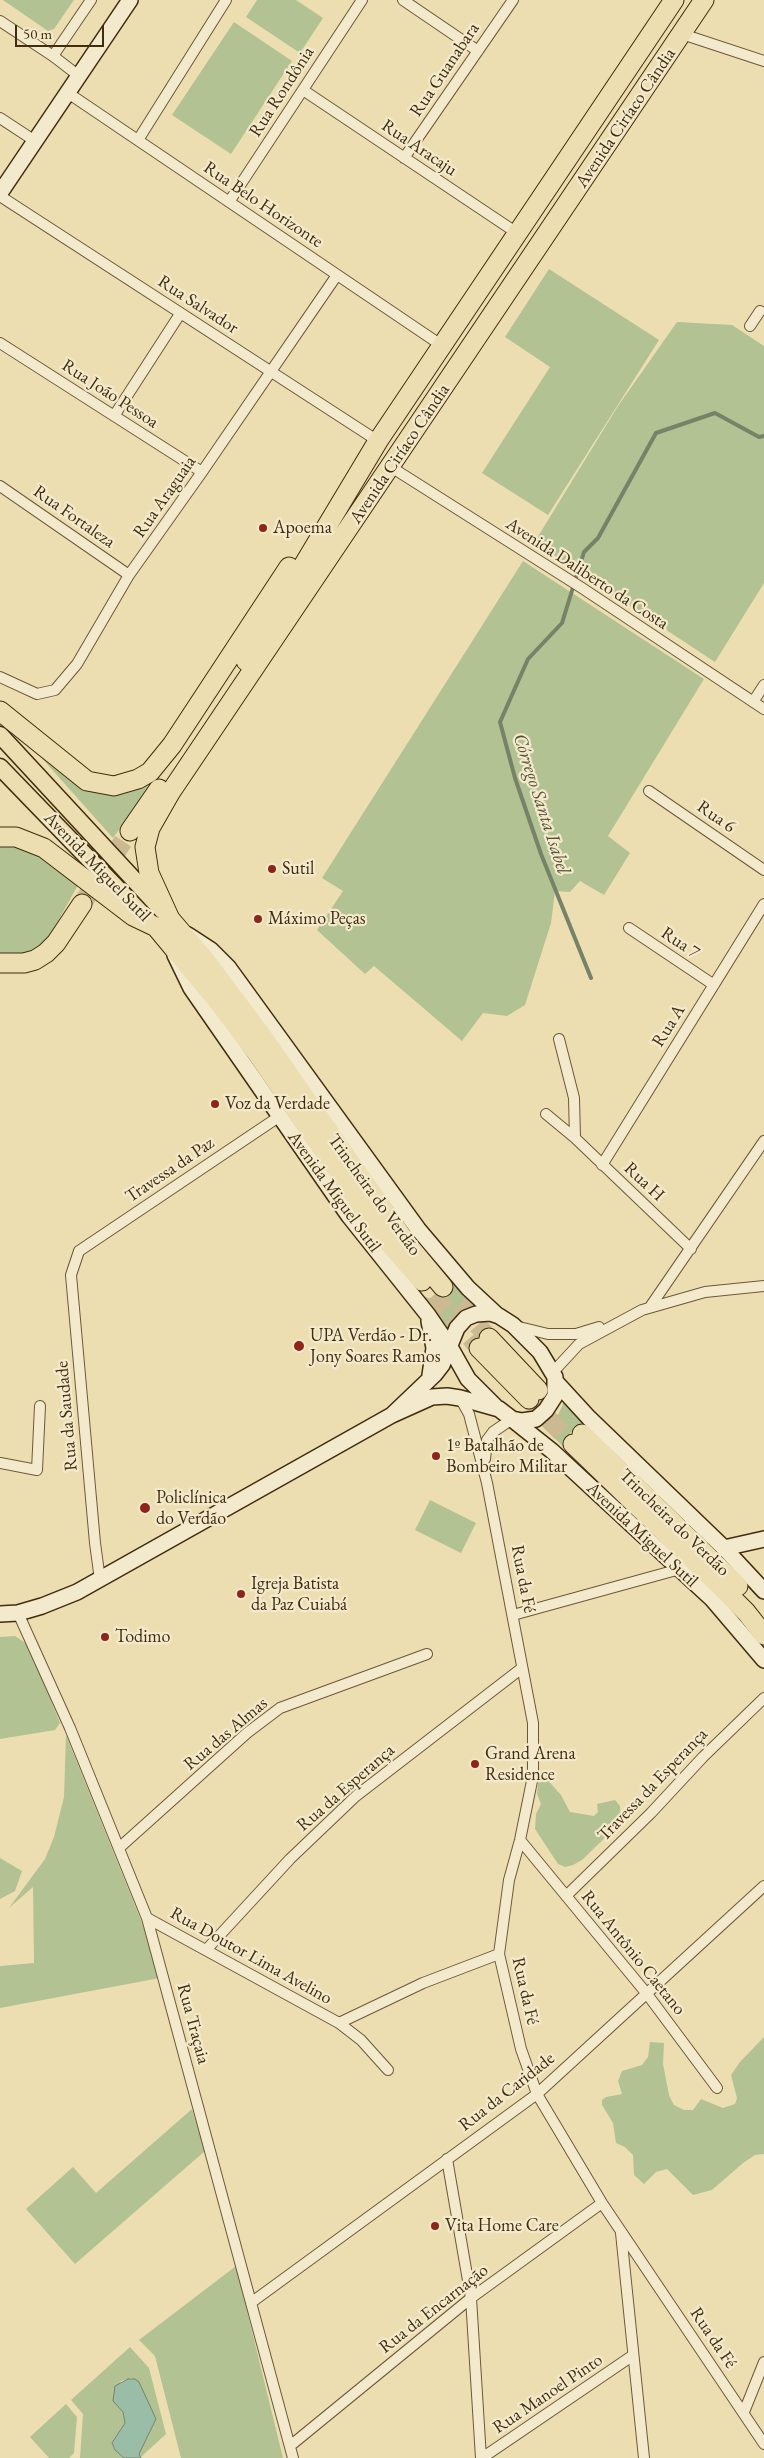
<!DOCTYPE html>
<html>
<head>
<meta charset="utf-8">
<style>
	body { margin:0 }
	#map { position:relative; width:764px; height:2458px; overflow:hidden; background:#eddeb2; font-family:"EB Garamond",serif }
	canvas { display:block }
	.scale { position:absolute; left:15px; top:25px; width:89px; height:22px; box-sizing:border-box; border:2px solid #412c0d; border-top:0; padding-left:6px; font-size:15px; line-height:18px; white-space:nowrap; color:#412c0d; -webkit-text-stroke:4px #f3eacd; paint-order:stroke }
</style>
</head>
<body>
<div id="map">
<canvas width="764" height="2458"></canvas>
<div class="scale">50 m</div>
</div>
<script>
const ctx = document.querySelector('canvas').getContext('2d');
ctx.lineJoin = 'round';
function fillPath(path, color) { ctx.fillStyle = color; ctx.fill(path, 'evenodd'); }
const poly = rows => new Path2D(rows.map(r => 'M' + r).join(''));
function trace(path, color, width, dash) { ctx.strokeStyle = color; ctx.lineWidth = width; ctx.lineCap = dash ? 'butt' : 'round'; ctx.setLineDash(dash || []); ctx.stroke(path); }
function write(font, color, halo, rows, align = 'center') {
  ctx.font = font + ' "EB Garamond",serif'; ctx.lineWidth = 4.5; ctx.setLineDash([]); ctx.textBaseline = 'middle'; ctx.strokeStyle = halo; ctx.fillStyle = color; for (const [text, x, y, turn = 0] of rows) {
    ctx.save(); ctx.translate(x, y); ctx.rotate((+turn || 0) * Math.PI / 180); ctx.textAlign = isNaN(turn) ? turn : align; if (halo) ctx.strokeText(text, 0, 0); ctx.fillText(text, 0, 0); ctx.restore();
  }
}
const green = poly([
	[3,0,74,0,54,29,48,31],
	[257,0,296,0,323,18,300,53,246,17],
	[234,22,292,61,231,154,172,115],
	[549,269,659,340,548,515,482,473,550,367,505,337],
	[677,322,732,325,764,346,764,583,715,662,534,543,618,406],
	[523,561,704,679,608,836,630,853,604,895,580,881,570,892,555,891,551,923,525,1005,507,1016,483,1013,462,1041,374,966,365,974,317,930,343,891,322,878],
	[31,746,116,792,132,791,158,775,113,838],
	[0,846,17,846,32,851,78,885,48,939,36,950,25,956,0,957],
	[448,1274,475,1306,461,1313,448,1328,422,1296,432,1299,443,1295,449,1285],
	[564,1402,591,1427,579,1427,570,1433,567,1439,568,1451,543,1427,558,1415],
	[430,1500,476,1523,461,1553,415,1530],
	[15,1636,24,1642,31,1651,60,1723,55,1730,0,1739,0,1637],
	[66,1735,142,1923,160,1978,0,2008,0,1966,34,1963,33,1887,9,1908,45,1859,54,1837,64,1797],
	[539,1775,543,1775,561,1795,570,1812,594,1816,598,1812,597,1804,615,1800,620,1806,621,1820,616,1827,582,1860,573,1865,565,1867,558,1864,535,1829,536,1814,541,1804,537,1794],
	[0,1858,22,1871,15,1891,0,1899],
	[764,2037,764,2154,755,2155,743,2163,712,2190,693,2195,667,2169,656,2172,644,2184,634,2175,633,2155,625,2147,616,2143,613,2123,602,2105,602,2100,606,2097,622,2094,618,2081,622,2071,642,2065,648,2057,650,2042,664,2043,663,2064,669,2095,674,2105,684,2110,693,2110,701,2099,723,2108,735,2104,737,2098,731,2075,740,2062],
	[192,2109,205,2151,75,2264,26,2209,73,2167,96,2193],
	[236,2266,283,2458,181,2458,155,2356,139,2340],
	[130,2347,149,2368,166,2434,141,2457,139,2454,156,2419,132,2378,128,2379,121,2381,114,2397,116,2404,123,2412,125,2423,112,2443,115,2450,124,2458,80,2458,83,2414,71,2400],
	[66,2404,77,2417,74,2453,69,2458,49,2458,30,2437]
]);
const water = poly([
	[128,2379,135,2379,139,2382,156,2419,139,2454,141,2458,124,2458,115,2450,112,2443,125,2423,123,2412,113,2401,115,2386,128,2379]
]);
const stream = poly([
	[591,978,541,854,515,778,500,722,528,659,562,623,584,552,598,538,656,433,715,413,759,437,764,436]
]);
const highwayTunnel = poly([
	[82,904,130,831],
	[434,1295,479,1348],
	[459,1304,489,1338],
	[529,1399,573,1444]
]);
const street = poly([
	[403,0,478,51],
	[0,21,53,56],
	[682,34,764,61],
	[79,76,53,56,91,0],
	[303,90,517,233],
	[68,93,441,345],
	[0,118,35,141],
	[138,140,226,0],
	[404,158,513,0],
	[0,196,378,441],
	[229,202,362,0],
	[750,326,760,311],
	[0,343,202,472],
	[114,416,180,314],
	[391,467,582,588,764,709],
	[0,486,129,575],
	[0,677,37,694,55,690,77,664,129,575,202,472,337,275],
	[753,702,764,685],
	[649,791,764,870],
	[629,928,714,985],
	[559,1039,574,1098,575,1138],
	[546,1114,575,1138,691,1249],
	[602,1165,764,904],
	[650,1307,764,1141],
	[515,1326,548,1334,576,1334,599,1327],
	[554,1371,579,1344,642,1310,705,1292,764,1286],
	[460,1398,469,1414,487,1483,533,1723,533,1776,520,1840,509,1880,499,1954,521,2049,537,2094,602,2203,764,2444],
	[485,1459,487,1440,493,1432,512,1419],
	[0,1463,37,1470,40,1406],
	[100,1580,95,1543,71,1275,79,1251,280,1116],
	[18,1613,70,1728,147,1918,293,2458],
	[513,1615,680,1569],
	[520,1840,647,1994,717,2088],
	[119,1848,247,1733,280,1708,427,1654],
	[566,1896,651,1813,703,1757,764,1698],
	[147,1918,339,2023,361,2040,388,2070],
	[207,1949,290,1859,356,1796,522,1668],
	[339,2023,423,1983,499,1954],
	[447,2159,471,2298,481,2458],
	[621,2233,644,2458],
	[252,2302,537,2094,764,1886],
	[744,2412,764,2362],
	[290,2446,471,2298,602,2203],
	[482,2458,632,2356]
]);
const secondary = poly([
	[0,193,130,0],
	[188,935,211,950,228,967,418,1229,468,1288,497,1315],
	[175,955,191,988,349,1216,428,1315,450,1347,468,1379,495,1406],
	[429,1321,434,1348,430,1375],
	[556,1382,589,1418,724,1548,764,1591],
	[513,1420,552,1451,712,1599,764,1660],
	[724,1548,764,1539],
	[0,1614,18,1613,42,1606,77,1592,392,1415,432,1397,447,1396,460,1398,499,1409,512,1419,522,1421,536,1419,546,1410,555,1396,555,1377,540,1352,513,1325,499,1316,490,1313,476,1314,466,1318,457,1328,442,1365,435,1374,392,1415]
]);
const primary = poly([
	[0,735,163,911],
	[0,767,148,920]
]);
const highway = poly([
	[246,661,378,441,674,0],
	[0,711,87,781,114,786,138,779,150,772,172,745,289,567],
	[130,831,159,789],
	[0,837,16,837,44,848,133,916,156,927,220,1004,256,1052,380,1233,422,1281],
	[0,963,24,963,35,960,46,953,56,943,82,904],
	[443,1287,408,1245,262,1036,205,960,170,919,149,873,145,847,150,828,170,793,704,0],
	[489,1338,538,1390],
	[479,1348,529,1399],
	[582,1434,738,1586],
	[573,1444,719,1585,746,1612,764,1635]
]);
const markers = [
	[263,528,5,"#8f2418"],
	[272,869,5,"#8f2418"],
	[258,919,5,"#8f2418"],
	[215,1104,5,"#8f2418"],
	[299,1346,6,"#8f2418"],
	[436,1456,5,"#8f2418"],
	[145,1508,6,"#8f2418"],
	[241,1594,5,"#8f2418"],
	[105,1637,5,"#8f2418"],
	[475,1764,5,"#8f2418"],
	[435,2226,5,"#8f2418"]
];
const streetNames = [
	["Rua Guanabara",445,70,-56],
	["Rua Rondônia",282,92,-57],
	["Avenida Ciríaco Cândia",626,118,-56],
	["Rua Aracaju",419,148,34],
	["Rua Belo Horizonte",263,205,34],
	["Rua Salvador",198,305,33],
	["Rua João Pessoa",110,394,33],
	["Avenida Ciríaco Cândia",400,454,-56],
	["Rua Araguaia",165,497,-55],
	["Rua Fortaleza",74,517,35],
	["Avenida Daliberto da Costa",587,574,33],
	["Rua 6",716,817,35],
	["Avenida Miguel Sutil",97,867,46],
	["Rua 7",680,943,34],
	["Rua A",669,1026,-58],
	["Travessa da Paz",170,1170,-34],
	["Rua H",644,1182,43],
	["Avenida Miguel Sutil",334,1192,54],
	["Trincheira do Verdão",374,1195,54],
	["Rua da Saudade",67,1416,-95],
	["Trincheira do Verdão",674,1523,44],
	["Avenida Miguel Sutil",642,1535,43],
	["Rua da Fé",523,1579,79],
	["Rua das Almas",226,1734,-40],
	["Travessa da Esperança",653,1785,-46],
	["Rua da Esperança",346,1788,-41],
	["Rua Antônio Caetano",633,1953,51],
	["Rua Doutor Lima Avelino",251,1956,29],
	["Rua da Fé",525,1991,77],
	["Rua Traçaia",193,2024,75],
	["Rua da Caridade",507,2092,-38],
	["Rua da Encarnação",434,2309,-38],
	["Rua da Fé",713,2338,56],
	["Rua Manoel Pinto",548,2394,-34]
];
const poiNames = [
	["Apoema",273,528],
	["Sutil",282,869],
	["Máximo Peças",268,919],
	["Voz da Verdade",225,1104],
	["UPA Verdão - Dr.",310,1336],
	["Jony Soares Ramos",310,1357],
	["1º Batalhão de",446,1446],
	["Bombeiro Militar",446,1467],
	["Policlínica",156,1498],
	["do Verdão",156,1519],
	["Igreja Batista",251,1584],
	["da Paz Cuiabá",251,1605],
	["Todimo",115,1637],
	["Grand Arena",485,1754],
	["Residence",485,1775],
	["Vita Home Care",445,2226]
];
const waterNames = [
	["Córrego Santa Isabel",541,804,72]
];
fillPath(green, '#b2c292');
fillPath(water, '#9abda7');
trace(water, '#768369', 1);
trace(stream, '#768369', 4);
trace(highwayTunnel, '#cbba91', 19, [19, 9]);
trace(street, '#6c5836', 12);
trace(secondary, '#412c0d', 18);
trace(primary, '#412c0d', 19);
trace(highway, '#412c0d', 21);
trace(street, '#f3eacd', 10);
trace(secondary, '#f3eacd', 15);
trace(primary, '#eddeb2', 16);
trace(highway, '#eddeb2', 19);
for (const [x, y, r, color] of markers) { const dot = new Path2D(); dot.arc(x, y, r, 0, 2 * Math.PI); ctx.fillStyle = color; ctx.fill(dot); trace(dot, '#f3eacd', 2); }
write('18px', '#412c0d', '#f3eacd', streetNames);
write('18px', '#412c0d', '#f3eacd', poiNames, 'left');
write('italic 19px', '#575034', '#f3eacd', waterNames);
</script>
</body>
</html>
